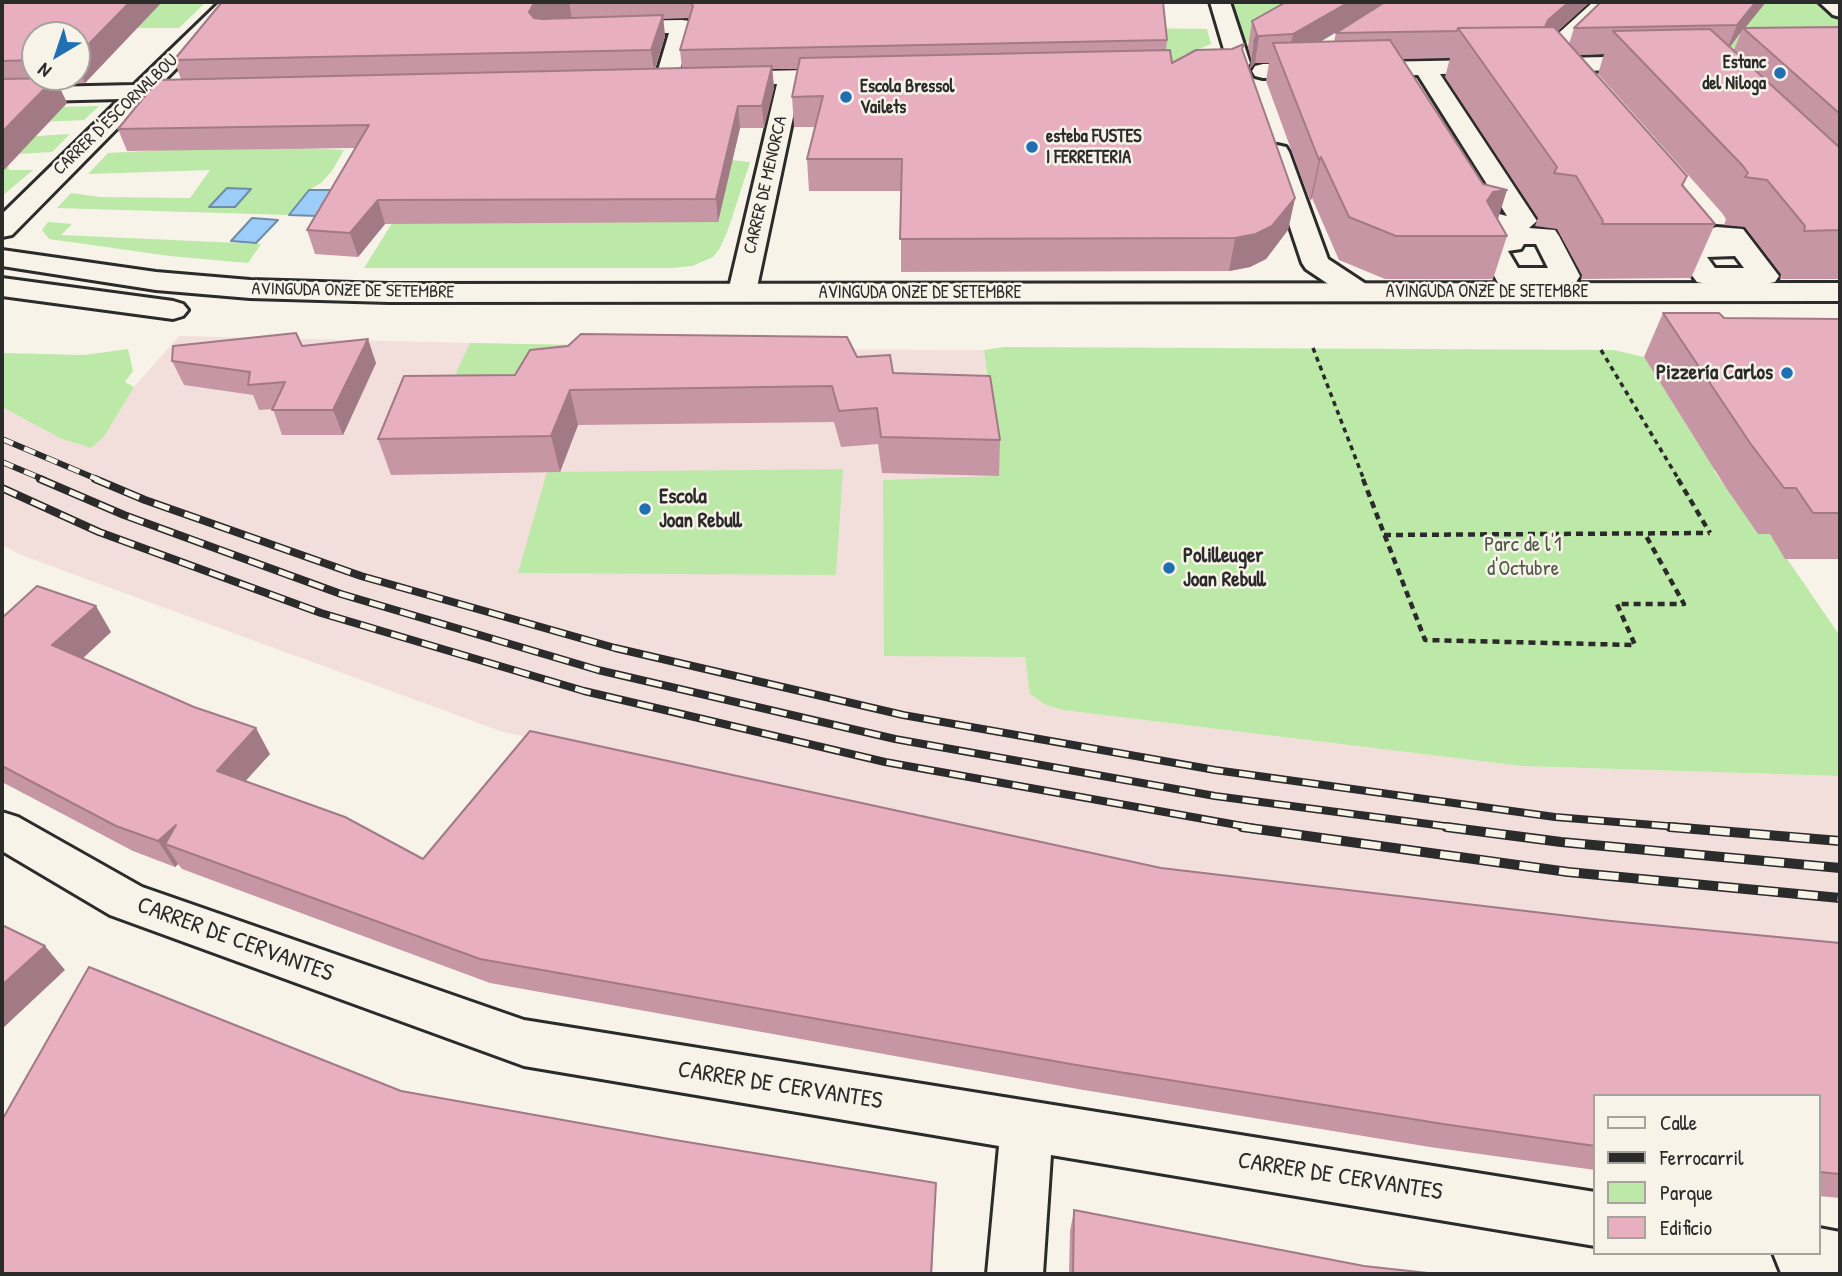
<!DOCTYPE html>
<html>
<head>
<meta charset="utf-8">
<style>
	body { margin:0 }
	#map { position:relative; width:1842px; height:1276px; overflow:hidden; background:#f7f3e8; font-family:"Patrick Hand",sans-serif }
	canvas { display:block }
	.frame { position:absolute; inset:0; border:4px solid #2b2b2b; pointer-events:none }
	.legend { position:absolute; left:1593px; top:1094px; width:228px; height:161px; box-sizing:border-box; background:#f7f3e8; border:2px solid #a5a39c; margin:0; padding:9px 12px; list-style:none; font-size:21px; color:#2b2b2b }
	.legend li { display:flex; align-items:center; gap:14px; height:35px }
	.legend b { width:35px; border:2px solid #a5a39c }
	.north { position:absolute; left:21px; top:21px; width:70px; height:70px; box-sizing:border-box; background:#f7f3e8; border:2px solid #a5a39c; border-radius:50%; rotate:219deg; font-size:19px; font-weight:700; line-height:28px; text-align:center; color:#2b2b2b }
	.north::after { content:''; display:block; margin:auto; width:24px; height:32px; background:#1f6fb2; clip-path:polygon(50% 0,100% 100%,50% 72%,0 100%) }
</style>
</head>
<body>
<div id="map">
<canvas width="1842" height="1276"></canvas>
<div class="frame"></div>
<ul class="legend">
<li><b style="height:9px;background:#f7f3e8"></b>Calle</li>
<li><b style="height:9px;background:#2b2b2b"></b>Ferrocarril</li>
<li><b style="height:19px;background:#bce9a7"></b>Parque</li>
<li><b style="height:19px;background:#e7afc0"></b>Edificio</li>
</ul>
<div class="north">N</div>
</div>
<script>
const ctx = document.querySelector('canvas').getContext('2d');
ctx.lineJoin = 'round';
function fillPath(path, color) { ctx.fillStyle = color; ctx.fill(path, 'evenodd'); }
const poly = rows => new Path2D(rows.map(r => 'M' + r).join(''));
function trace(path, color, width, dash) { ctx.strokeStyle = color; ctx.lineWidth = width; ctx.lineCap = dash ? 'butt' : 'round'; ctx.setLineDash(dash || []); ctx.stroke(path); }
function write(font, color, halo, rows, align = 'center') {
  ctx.font = font + ' "Patrick Hand",sans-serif'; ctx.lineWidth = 5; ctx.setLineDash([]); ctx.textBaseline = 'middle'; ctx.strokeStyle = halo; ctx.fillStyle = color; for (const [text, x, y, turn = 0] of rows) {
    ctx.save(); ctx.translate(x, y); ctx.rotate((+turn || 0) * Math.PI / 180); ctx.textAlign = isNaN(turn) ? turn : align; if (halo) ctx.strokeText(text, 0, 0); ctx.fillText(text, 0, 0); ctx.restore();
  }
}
const built = poly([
	[179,336,721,349,984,350,989,412,1031,695,1044,704,1062,710,1521,766,1840,776,1840,958,1319,903,503,732,21,555,2,545,2,407,60,438,105,435,134,387]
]);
const green = poly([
	[107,2,206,2,179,28,97,28],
	[1220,2,1276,2,1311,11,1261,40,1235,43],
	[1672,2,1829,2,1840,11,1840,59,1629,63],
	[1134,28,1207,29,1211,44,1184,55,1176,61,1046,62],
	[99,106,84,120,40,122,2,108],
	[70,134,52,152,18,154,36,136],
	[293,143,302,148,344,150,332,171,321,183,309,190,289,215,57,208,71,193,100,197,190,198,210,170,88,174,108,153],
	[731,160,750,162,729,227,720,248,713,257,692,266,672,268,364,268,394,220,531,186,518,223,604,222],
	[2,165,8,165,9,170,33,170,2,196],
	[48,222,72,224,61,235,261,244,248,263,170,256,49,239,42,230],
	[470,343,581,345,438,412],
	[1004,347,1614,350,1644,357,1698,443,1705,444,1721,469,1714,471,1758,534,1770,534,1840,636,1840,776,1521,766,1062,710,1044,704,1030,694,1025,657,884,656,883,480,998,476,984,350],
	[128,349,133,371,125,382,134,387,105,435,91,448,60,438,2,407,2,353,84,355],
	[843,469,836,575,518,573,547,472]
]);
const water = poly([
	[227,188,251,189,235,207,209,207,227,188],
	[309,190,334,190,318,216,289,215,309,190],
	[252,218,278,220,256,243,231,241,252,218]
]);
const pathFar1 = poly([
	[1313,348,1364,480],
	[1601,350,1679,480]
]);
const path = poly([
	[1363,479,1425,640,1635,645,1617,604,1684,604,1645,534],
	[1678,479,1710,533],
	[1384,535,1710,533]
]);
const minor = poly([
	[220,2,241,2,161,84,199,83,207,85,211,90,207,95,147,98,12,235,2,237,2,214,120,99,2,102,2,88,134,85,220,2],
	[1210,2,1230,2,1250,63,1247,68,1231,68,1228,63,1210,2],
	[1593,2,1615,2,1559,58,1653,56,1661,58,1664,63,1661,68,1563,72,1567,77,1564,82,1556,84,1548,82,1540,72,1440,74,1537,221,1529,228,1555,230,1559,236,1580,276,1576,282,1566,284,1508,285,1498,283,1476,242,1480,236,1496,234,1498,230,1472,224,1450,189,1454,184,1463,181,1472,184,1491,212,1507,216,1418,75,1263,78,1255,76,1252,71,1255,66,1263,64,1537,59,1541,49,1593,2],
	[1524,244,1536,244,1548,268,1518,268,1508,251,1521,249,1524,244],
	[1819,2,1840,2,1840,17,1833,15,1819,2],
	[682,20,690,21,693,26,677,80,674,85,666,87,658,85,655,80,669,33,611,33,603,32,600,27,603,22,611,21,682,20],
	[846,69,854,71,857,76,854,81,800,84,756,292,752,298,742,301,732,298,728,292,777,84,721,86,713,84,710,79,713,74,721,72,846,69],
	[1277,145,1286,147,1289,152,1328,259,1369,286,1373,292,1369,298,1359,301,1349,298,1306,269,1302,263,1265,152,1268,147,1277,145],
	[1716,227,1743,229,1779,276,1775,282,1765,284,1707,284,1697,282,1662,237,1666,231,1676,229,1705,231,1716,227],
	[1735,256,1744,268,1715,268,1707,257,1735,256],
	[2,812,18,817,142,887,524,1020,1595,1192,1595,1246,1051,1155,1043,1274,987,1274,999,1146,524,1066,110,915,2,851,2,812],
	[1819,1228,1840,1232,1840,1274,1781,1273,1773,1253,1819,1253,1819,1228]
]);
const major = poly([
	[2,250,156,272,250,280,389,284,1840,283,1840,301,389,302,250,298,156,290,2,266,2,250],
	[2,278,173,301,183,304,188,310,183,316,173,319,2,296,2,278]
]);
const railFar2 = poly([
	[2,439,99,480],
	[2,462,45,480]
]);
const railFar1 = poly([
	[40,479,124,515,341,594,598,670,895,739,1215,796,1459,828],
	[95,479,145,500,361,576,615,648,903,715,1215,770,1555,817,1691,828],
	[2,488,99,532,321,613,584,691,885,762,1254,828]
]);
const rail = poly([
	[1242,827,1568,872,1840,898],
	[1446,827,1561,842,1840,868],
	[1670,827,1840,841]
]);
const wall = poly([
	[2,2,162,2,85,83,58,84,67,103,2,172],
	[35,35,77,35,77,77,35,77],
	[222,2,1163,2,1167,40,1166,50,1172,63,1243,51,1295,198,1288,230,1266,259,1250,267,1229,271,901,272,901,191,809,191,807,159,815,127,794,127,792,97,798,69,772,69,774,88,764,128,740,128,718,222,385,224,358,257,315,254,307,230,355,148,127,151,118,129,181,79,174,60],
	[689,18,680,50,682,68,655,69,665,36,663,19],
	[1276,2,1590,2,1558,31,1569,44,1574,28,1766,2,1745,28,1840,27,1840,279,1780,279,1781,274,1745,227,1724,225,1726,219,1722,213,1598,74,1604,54,1579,55,1687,176,1683,186,1715,224,1691,278,1581,279,1582,275,1557,229,1535,226,1538,218,1445,77,1450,58,1402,59,1507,236,1493,279,1385,279,1339,260,1312,198,1310,201,1266,81,1269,63,1255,63,1250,69,1251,59,1248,47,1252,21,1283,4],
	[1350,24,1336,33,1334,41,1321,41],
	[1741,32,1734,50,1730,47],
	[1663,313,1724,318,1840,319,1840,559,1785,559,1770,534,1758,534,1726,488,1644,357],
	[302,346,376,363,343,435,282,435,273,409,259,410,253,395,184,385,172,361],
	[893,373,1000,440,999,476,882,473,878,444,841,447,834,422,578,425,560,472,391,475,378,439,515,375],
	[2,618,111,632,83,658,270,754,245,781,423,859,1161,868,1611,921,1840,943,1840,1198,1819,1196,1819,1096,1595,1096,1595,1170,1430,1147,1078,1089,490,983,182,869,178,864,175,867,133,851,2,782],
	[1074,1210,1364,1266,1437,1274,1069,1274,1070,1231]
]);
const shadedWall = poly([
	[130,2,162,2,85,83,77,65,77,56],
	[543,2,569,2,572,19,538,23,529,12,534,3],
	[1349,2,1387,2,1288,61,1293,34],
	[1569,2,1590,2,1539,47,1535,56,1548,20],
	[1756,2,1766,2,1744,29,1743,28,1741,32,1726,52,1737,25],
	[663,15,665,36,654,71,651,50],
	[1259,36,1255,63,1250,69,1254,42],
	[772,66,774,88,764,128,762,106],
	[55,78,67,103,2,172,2,132],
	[738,106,740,128,718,222,716,199],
	[1321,157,1312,198,1310,201,1319,160],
	[1507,190,1494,232,1487,201,1493,192],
	[1295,198,1288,230,1266,259,1250,267,1229,271,1235,238],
	[378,200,385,224,358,257,350,233],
	[368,339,376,363,343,435,333,410],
	[570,390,578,425,560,472,551,436],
	[96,606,111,632,69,671,52,645],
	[256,728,270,754,232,796,217,771],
	[176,825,165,844,178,864,175,867,158,841],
	[45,946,65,970,2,1029,2,985],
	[936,1183,932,1274,931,1274]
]);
const building = poly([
	[2,2,130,2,77,56,77,35,35,35,35,60,2,61,2,2],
	[222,2,543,2,534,3,529,12,534,18,542,19,663,15,651,50,174,60,222,2],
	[690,2,1163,2,1167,40,680,50,693,6,690,2],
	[1286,2,1349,2,1293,34,1259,36,1254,42,1257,35,1252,21,1286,2],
	[1385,2,1569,2,1548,20,1545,27,1458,28,1457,31,1336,33,1385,2],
	[1601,2,1756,2,1737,25,1574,28,1601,2],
	[1554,27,1687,176,1682,185,1715,224,1602,224,1603,221,1576,176,1554,173,1557,167,1458,28,1554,27],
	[1840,27,1840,114,1743,28,1840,27],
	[1710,29,1840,148,1840,230,1804,231,1805,226,1767,180,1745,177,1748,173,1743,166,1613,31,1710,29],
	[1390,40,1483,184,1507,190,1493,192,1487,201,1507,236,1396,236,1349,217,1321,157,1319,160,1273,43,1390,40],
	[1244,44,1242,49,1295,198,1272,226,1256,234,1235,238,900,239,902,159,807,159,823,96,792,97,800,58,1170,50,1172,63,1196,50,1232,49,1244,44],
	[772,66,762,106,738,106,716,199,378,200,350,233,307,230,369,125,118,129,158,80,772,66],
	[55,78,2,132,2,79,55,78],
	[1663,313,1719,313,1724,318,1840,319,1840,513,1813,513,1796,488,1784,488,1750,443,1663,313],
	[296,333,302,346,368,339,333,410,272,410,285,382,248,385,250,372,172,361,173,346,296,333],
	[581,334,847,337,857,357,890,355,893,373,990,376,1000,440,881,437,877,408,839,411,832,386,570,390,551,436,378,439,404,376,515,375,530,350,568,346,581,334],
	[37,586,96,606,52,645,194,707,256,728,217,771,345,817,423,859,530,731,1161,868,1611,921,1840,943,1840,1174,1819,1172,1819,1096,1595,1096,1595,1146,1443,1124,1082,1066,480,959,165,844,176,825,158,841,116,826,2,766,2,618,37,586],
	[2,925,45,946,2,985,2,925],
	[89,967,401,1091,669,1139,936,1183,931,1274,2,1274,2,1120,89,967],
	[1074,1210,1364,1266,1437,1274,1073,1274,1074,1210]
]);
const markers = [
	[1780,73,7,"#1f6fb2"],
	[846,97,7,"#1f6fb2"],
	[1032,147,7,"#1f6fb2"],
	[1787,373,7,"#1f6fb2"],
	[645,509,7,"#1f6fb2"],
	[1169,568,7,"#1f6fb2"]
];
const farPoinames = [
	["Estanc",1766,63,"right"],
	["del Niloga",1766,84,"right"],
	["Escola Bressol",860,87],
	["Vailets",860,108],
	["esteba FUSTES",1046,137],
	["I FERRETERIA",1046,158]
];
const farStreetnames = [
	["CARRER D'ESCORNALBOU",116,115,-44],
	["CARRER DE MENORCA",766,185,-77],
	["AVINGUDA ONZE DE SETEMBRE",353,291,1],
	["AVINGUDA ONZE DE SETEMBRE",1487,292],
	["AVINGUDA ONZE DE SETEMBRE",920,293]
];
const poiNames = [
	["Pizzería Carlos",1773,373,"right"],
	["Escola",659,497],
	["Joan Rebull",659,521],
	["Polilleuger",1183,556],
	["Joan Rebull",1183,580]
];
const parkNames = [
	["Parc de l'1",1523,545],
	["d'Octubre",1523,569]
];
const nearStreetnames = [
	["CARRER DE CERVANTES",235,940,20],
	["CARRER DE CERVANTES",780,1086,9],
	["CARRER DE CERVANTES",1340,1177,9]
];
fillPath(built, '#f2dfdc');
fillPath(green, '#bce9a7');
fillPath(water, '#9bcdf8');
trace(water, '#6e8ca6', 2);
trace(minor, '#2b2b2b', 6);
trace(major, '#2b2b2b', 6);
trace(pathFar1, '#2b2b2b', 3.5, [5, 4.5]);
trace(path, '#2b2b2b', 4.5, [7, 5]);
fillPath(minor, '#f7f3e8');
fillPath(major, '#f7f3e8');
trace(railFar2, '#2b2b2b', 6);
trace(railFar1, '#2b2b2b', 8);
trace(rail, '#2b2b2b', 10);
trace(railFar2, '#f7f3e8', 4.5, [12]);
trace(railFar1, '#f7f3e8', 5, [16]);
trace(rail, '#f7f3e8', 7, [20]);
fillPath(wall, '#c796a5');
fillPath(shadedWall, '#a27a86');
fillPath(building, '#e7afc0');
trace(building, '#a27a86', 2);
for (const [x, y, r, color] of markers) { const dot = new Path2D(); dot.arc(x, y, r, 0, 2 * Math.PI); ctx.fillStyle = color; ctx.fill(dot); trace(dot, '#f7f3e8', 2.5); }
write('bold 18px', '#2b2b2b', '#f7f3e8', farPoinames, 'left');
write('18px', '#2b2b2b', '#f7f3e8', farStreetnames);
write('bold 21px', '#2b2b2b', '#f7f3e8', poiNames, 'left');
write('21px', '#4f5a4a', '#f7f3e8', parkNames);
write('24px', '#2b2b2b', '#f7f3e8', nearStreetnames);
</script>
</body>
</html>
